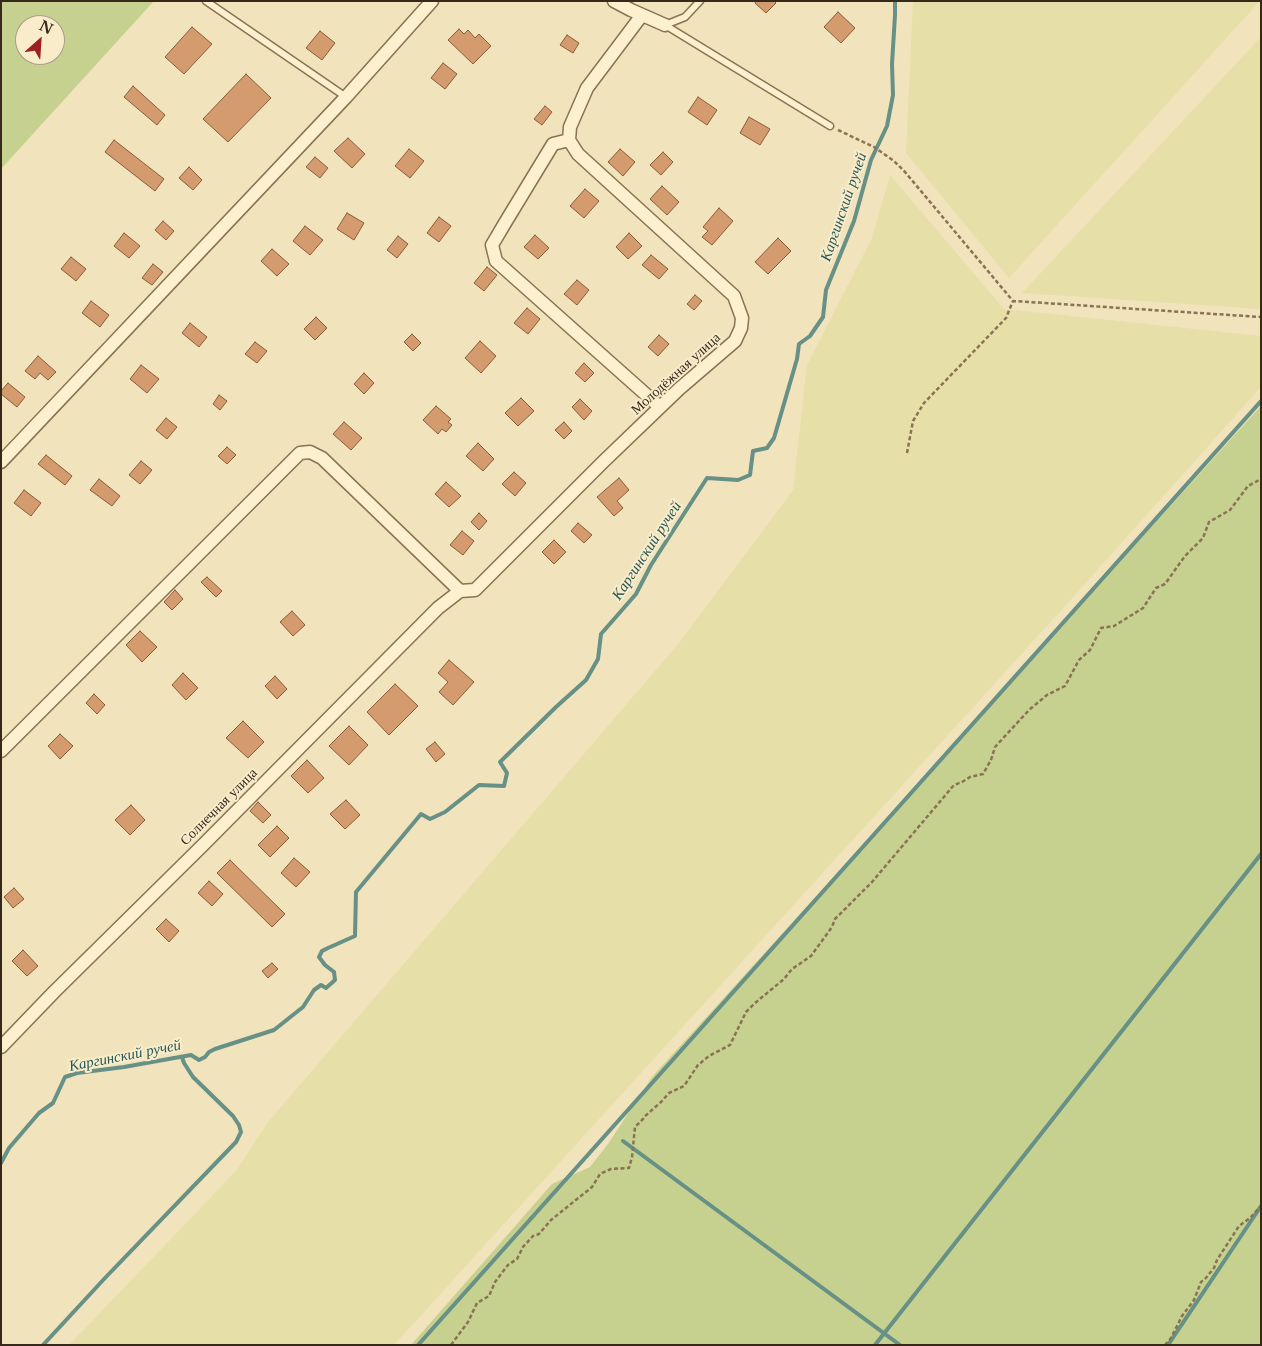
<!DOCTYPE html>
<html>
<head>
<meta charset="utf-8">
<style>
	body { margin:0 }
	#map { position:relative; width:1262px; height:1346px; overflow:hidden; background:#f1e3bb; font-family:"Libre Baskerville",serif }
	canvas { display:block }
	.frame { position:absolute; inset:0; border:2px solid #37291a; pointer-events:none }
	.north { position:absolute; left:15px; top:15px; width:50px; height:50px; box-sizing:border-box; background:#f8eccb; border:1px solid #ab9e84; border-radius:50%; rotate:26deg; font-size:14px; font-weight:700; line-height:20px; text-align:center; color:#37291a }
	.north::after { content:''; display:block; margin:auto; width:18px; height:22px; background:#9d221f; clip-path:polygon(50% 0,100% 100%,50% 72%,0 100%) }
</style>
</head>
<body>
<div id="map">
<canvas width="1262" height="1346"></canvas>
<div class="frame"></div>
<div class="north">N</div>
</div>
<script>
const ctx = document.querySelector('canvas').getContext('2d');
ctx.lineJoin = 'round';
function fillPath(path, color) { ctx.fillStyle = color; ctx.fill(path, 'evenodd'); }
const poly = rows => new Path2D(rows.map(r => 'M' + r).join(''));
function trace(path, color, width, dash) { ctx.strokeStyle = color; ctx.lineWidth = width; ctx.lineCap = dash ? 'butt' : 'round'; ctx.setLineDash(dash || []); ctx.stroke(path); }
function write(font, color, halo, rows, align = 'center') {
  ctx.font = font + ' "Libre Baskerville",serif'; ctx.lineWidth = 4; ctx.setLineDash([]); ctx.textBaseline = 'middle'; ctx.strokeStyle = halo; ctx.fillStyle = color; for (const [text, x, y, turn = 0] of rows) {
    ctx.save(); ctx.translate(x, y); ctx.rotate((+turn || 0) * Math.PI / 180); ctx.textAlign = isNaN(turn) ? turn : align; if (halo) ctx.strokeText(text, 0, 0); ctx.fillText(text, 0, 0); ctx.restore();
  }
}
const farmland = poly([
	[913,1,1260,1,1009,278,906,153],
	[1261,37,1261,309,1022,293],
	[890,175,1004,309,1261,336,1261,387,1066,605,394,1345,69,1345,236,1171,268,1122,679,643,793,490,807,365,872,238]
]);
const green = poly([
	[1,1,153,2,1,169],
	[25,25,55,25,55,55,25,55],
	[1261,406,1261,1345,411,1345,552,1184,590,1167,608,1144,652,1077]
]);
const stream = poly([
	[623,1141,900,1345],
	[1,1163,9,1148,39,1113,53,1103,65,1077,77,1073,124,1067,191,1055,199,1060,205,1057,209,1052,215,1049,274,1030,303,1007,314,990,321,985,326,988,335,980,334,972,325,965,319,957,322,951,328,948,355,936,356,892,421,814,430,819,445,812,479,785,504,786,507,773,500,762,556,707,586,680,598,659,601,634,636,594,651,565,707,478,738,480,750,475,753,451,767,448,774,438,797,359,799,344,810,336,823,317,826,290,854,221,871,160,887,126,893,95,892,64,895,15,895,1],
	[43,1345,105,1278,236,1142,241,1132,239,1125,233,1116,193,1077,184,1063,182,1057],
	[418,1345,1261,401],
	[875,1345,1261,854],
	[1168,1345,1261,1206]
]);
const building = poly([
	[756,1,774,1,776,3,766,13,755,3,756,1],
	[838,12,855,28,841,43,824,27,838,12],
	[192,27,212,44,184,74,165,57,192,27],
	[459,29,464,34,468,30,475,38,479,34,491,46,473,64,448,40,459,29],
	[320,31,335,43,322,60,306,48,320,31],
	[567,35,579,43,573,53,560,45,567,35],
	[443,63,457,74,445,89,431,78,443,63],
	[246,74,271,98,228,142,203,119,246,74],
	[133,86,165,115,157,125,124,97,133,86],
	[698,97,717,110,707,125,688,112,698,97],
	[545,106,552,112,542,125,534,119,545,106],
	[749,117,770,129,760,145,740,133,749,117],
	[348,138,365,154,352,168,334,151,348,138],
	[114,140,164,179,155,191,105,152,114,140],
	[409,149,424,161,410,178,395,166,409,149],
	[620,149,635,162,623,176,608,162,620,149],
	[663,152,673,162,661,175,650,165,663,152],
	[315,157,328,168,320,178,306,167,315,157],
	[189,167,202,180,193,190,179,178,189,167],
	[662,186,679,202,667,215,650,199,662,186],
	[585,189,599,201,584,218,570,206,585,189],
	[719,208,733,221,712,245,702,237,708,231,703,227,719,208],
	[347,213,364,223,354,240,337,229,347,213],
	[439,217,451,226,439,242,427,233,439,217],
	[163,221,174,231,166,240,155,230,163,221],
	[305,226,323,240,310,255,293,241,305,226],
	[124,233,140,246,129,258,114,246,124,233],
	[629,233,642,246,628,259,616,247,629,233],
	[535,235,549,248,538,259,524,247,535,235],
	[398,236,408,244,397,258,387,250,398,236],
	[778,238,791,251,768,274,755,262,778,238],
	[272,249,289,264,277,276,261,261,272,249],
	[651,255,668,269,659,279,642,265,651,255],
	[71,257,86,269,76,281,61,269,71,257],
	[153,264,163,272,152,285,142,278,153,264],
	[487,267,497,275,484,291,474,283,487,267],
	[577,280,589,290,577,305,564,294,577,280],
	[695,295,702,301,694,310,687,304,695,295],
	[91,301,109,315,100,327,82,313,91,301],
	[527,308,540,319,528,334,514,323,527,308],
	[316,317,327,328,315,340,304,329,316,317],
	[190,323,207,337,199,347,182,333,190,323],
	[412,334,421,343,413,351,404,342,412,334],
	[659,335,669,344,658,356,648,347,659,335],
	[480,341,496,356,481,373,465,358,480,341],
	[255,342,267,351,257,363,245,354,255,342],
	[38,356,56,372,48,380,40,373,35,379,25,371,38,356],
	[584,363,594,373,585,382,575,373,584,363],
	[141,365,159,379,147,393,130,379,141,365],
	[364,373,374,383,364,394,354,384,364,373],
	[8,383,25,397,17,407,1,394,1,391,8,383],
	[219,395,227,401,220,410,213,404,219,395],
	[521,398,534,411,518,426,505,413,521,398],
	[580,399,592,411,584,420,572,407,580,399],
	[436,406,451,419,448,422,452,425,446,432,442,429,438,434,423,420,436,406],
	[166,418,177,427,167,439,156,430,166,418],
	[344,422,362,438,351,450,333,434,344,422],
	[564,422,572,431,564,439,555,430,564,422],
	[478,443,494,459,483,471,466,456,478,443],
	[227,447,236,455,227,464,218,456,227,447],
	[46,455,72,476,65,485,38,464,46,455],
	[141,461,152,470,140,484,129,475,141,461],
	[514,472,526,483,515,496,502,484,514,472],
	[619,478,629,490,617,501,623,508,614,516,597,497,619,478],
	[99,479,120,496,112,506,90,490,99,479],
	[446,482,461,496,449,507,435,494,446,482],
	[24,490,41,503,31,516,14,503,24,490],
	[479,513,487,521,479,530,471,522,479,513],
	[578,523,592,535,584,543,571,531,578,523],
	[462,531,474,541,463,555,450,545,462,531],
	[554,540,566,552,554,564,542,552,554,540],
	[207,577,222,591,216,597,201,582,207,577],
	[175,590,183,599,172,610,164,602,175,590],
	[292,611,305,625,293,636,280,622,292,611],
	[140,631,157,647,142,662,126,645,140,631],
	[449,660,474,682,453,705,439,692,448,682,438,673,449,660],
	[183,673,198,688,186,700,172,685,183,673],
	[275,676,287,689,277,699,265,686,275,676],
	[395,684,418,706,389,735,367,712,395,684],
	[94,694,105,705,97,714,86,703,94,694],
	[243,721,264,742,248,758,226,738,243,721],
	[349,726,368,745,349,765,329,746,349,726],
	[60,734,73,746,60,759,48,746,60,734],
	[435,742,445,754,436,762,426,749,435,742],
	[307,760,324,778,308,793,291,776,307,760],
	[346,800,360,815,345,829,330,814,346,800],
	[258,802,271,815,263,823,250,811,258,802],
	[131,805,145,820,130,835,115,820,131,805],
	[277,826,289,838,270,857,258,845,277,826],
	[294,858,310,872,296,887,281,873,294,858],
	[230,860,285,914,272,927,217,873,230,860],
	[209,881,223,894,212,906,198,893,209,881],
	[14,888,24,899,13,908,4,897,14,888],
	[166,919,179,931,169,942,156,929,166,919],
	[23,950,38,966,27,976,12,961,23,950],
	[272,963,278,969,268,978,262,971,272,963]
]);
const path = poly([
	[838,130,874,147,894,161,905,172,1013,301,1261,317],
	[907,453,913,421,924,403,1006,318,1013,301],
	[451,1345,468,1322,477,1303,489,1296,495,1282,508,1265,517,1259,523,1247,533,1236,539,1234,551,1220,592,1187,600,1174,611,1169,629,1168,632,1157,635,1127,643,1119,644,1117,661,1102,669,1093,684,1086,698,1065,709,1056,730,1045,746,1012,755,1003,784,979,792,969,811,956,832,927,835,919,872,882,954,785,962,782,970,777,983,774,991,760,995,747,1029,710,1047,695,1065,686,1079,660,1090,650,1101,628,1114,626,1143,608,1156,588,1165,584,1185,556,1203,538,1209,522,1230,510,1248,486,1261,479],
	[1165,1345,1171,1338,1182,1316,1194,1300,1201,1282,1205,1279,1214,1268,1217,1260,1239,1226,1250,1218,1261,1206]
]);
const lane = poly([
	[206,1,346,97],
	[665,25,830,126],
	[665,25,685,17,700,1]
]);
const street = poly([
	[614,1,631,10,665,25],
	[569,140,553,144,505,223,492,245,496,261,660,407],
	[1,462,346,97,432,1],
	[460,591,475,590,604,461,679,389,735,341,741,328,742,318,734,296,578,154,569,140,570,127,587,88,642,15],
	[1,751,300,453,310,452,322,458,460,591],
	[1,1047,54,992,202,846,438,608,460,591]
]);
const streetNames = [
	["Молодёжная улица",676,374,-42],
	["Солнечная улица",219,807,-45]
];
const waterNames = [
	["Каргинский ручей",844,207,-71],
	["Каргинский ручей",647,551,-57],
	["Каргинский ручей",125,1056,-11]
];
fillPath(farmland, '#e7dfa8');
fillPath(green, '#c6d08f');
trace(stream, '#679087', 4);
fillPath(building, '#d39b6e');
trace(building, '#8b5b38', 1);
trace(lane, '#8a7254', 9);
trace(street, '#8a7254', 15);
trace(path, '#8a7254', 2.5, [4, 2.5]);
trace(lane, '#fcf0cf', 6);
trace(street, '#fcf0cf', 12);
write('14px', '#37291a', '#f8eccb', streetNames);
write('italic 15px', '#285957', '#f8eccb', waterNames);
</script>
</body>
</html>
